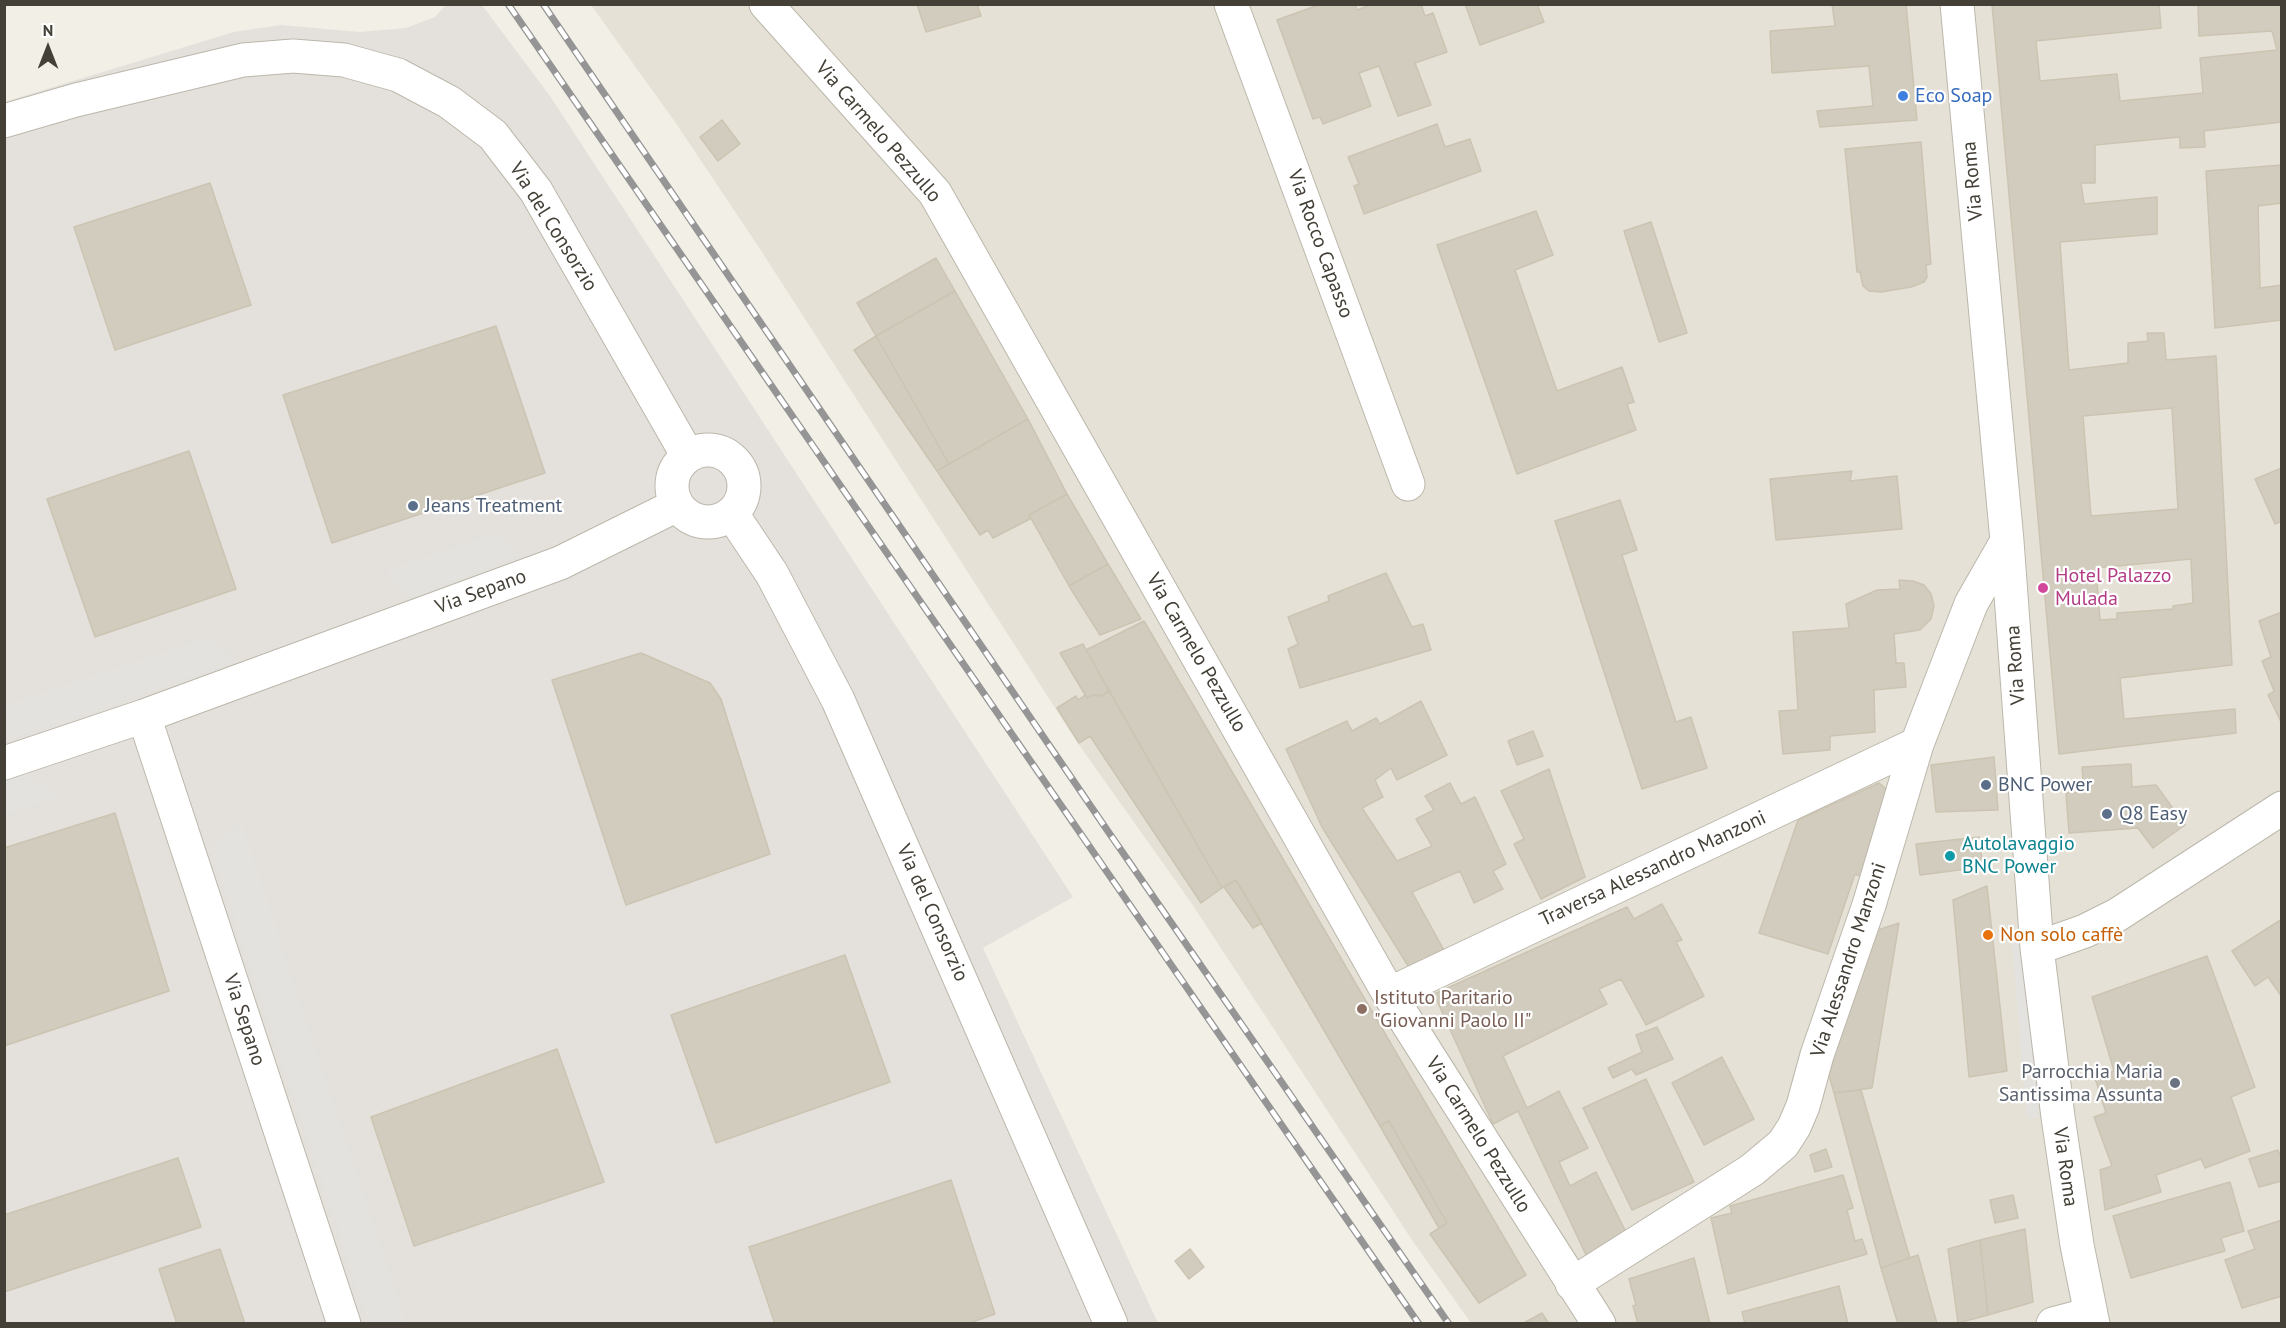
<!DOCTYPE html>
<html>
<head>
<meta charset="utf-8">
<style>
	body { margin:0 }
	#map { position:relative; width:2286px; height:1328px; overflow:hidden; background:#f2efe7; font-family:"PT Sans",sans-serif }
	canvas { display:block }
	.frame { position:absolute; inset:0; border:6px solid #444037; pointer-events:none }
	.north { position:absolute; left:18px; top:18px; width:60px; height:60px; -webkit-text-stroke:4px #fff; paint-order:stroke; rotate:0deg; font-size:16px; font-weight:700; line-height:24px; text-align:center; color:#444037 }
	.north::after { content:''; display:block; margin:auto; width:21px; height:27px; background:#444037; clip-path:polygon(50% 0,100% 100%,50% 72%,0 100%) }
</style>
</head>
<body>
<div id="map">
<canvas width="2286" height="1328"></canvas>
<div class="frame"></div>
<div class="north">N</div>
</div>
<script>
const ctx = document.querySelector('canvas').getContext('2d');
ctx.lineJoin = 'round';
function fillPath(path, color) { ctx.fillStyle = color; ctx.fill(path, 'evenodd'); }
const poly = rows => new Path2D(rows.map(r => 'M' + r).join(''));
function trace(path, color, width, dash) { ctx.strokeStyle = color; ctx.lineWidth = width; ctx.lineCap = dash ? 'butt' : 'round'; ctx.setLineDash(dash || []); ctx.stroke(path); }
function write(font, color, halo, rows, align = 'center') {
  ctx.font = font + ' "PT Sans",sans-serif'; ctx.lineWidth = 4.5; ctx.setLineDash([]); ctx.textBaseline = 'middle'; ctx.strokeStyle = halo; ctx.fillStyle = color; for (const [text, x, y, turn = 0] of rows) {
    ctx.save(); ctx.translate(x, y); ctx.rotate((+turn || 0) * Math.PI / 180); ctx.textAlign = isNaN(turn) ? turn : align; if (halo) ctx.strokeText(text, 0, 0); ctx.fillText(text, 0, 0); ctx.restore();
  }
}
const residential = poly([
	[591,5,2281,5,2281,1323,1471,1323,1414,1243,1192,904,1077,742,760,249,675,122]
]);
const industrial = poly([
	[446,5,482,5,550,96,1073,897,983,948,1158,1323,5,1323,4,102,234,32,281,25,359,32,406,28,435,17]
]);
const parking = poly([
	[496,533,520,555,412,598,385,571],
	[209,637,239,661,5,741,5,706],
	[22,773,60,796,5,815,4,779],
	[241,823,406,1323,369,1323,211,848],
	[2012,943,2027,943,2039,1117,2027,1119]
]);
const building = poly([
	[917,4,977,4,981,16,926,32,917,4],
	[1321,4,1355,4,1357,10,1373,4,1421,4,1425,16,1433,13,1447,52,1415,63,1431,105,1398,116,1379,66,1359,73,1371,106,1323,124,1320,117,1313,119,1277,20,1321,4],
	[1465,4,1537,4,1544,22,1480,45,1465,4],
	[1832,4,1906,4,1917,120,1820,127,1817,111,1873,106,1869,66,1772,73,1770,31,1835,26,1832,4],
	[1992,4,2159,4,2161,28,2036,41,2040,81,2117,74,2120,101,2203,93,2200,58,2277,50,2272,31,2199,36,2198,4,2282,4,2282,122,2204,131,2205,147,2180,148,2180,137,2095,145,2095,183,2081,183,2084,204,2157,197,2157,234,2060,242,2069,370,2128,363,2128,343,2148,341,2147,333,2164,333,2166,360,2216,356,2232,665,2120,678,2124,719,2235,709,2236,733,2059,754,1992,4],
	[2172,408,2178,509,2091,516,2083,416,2172,408],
	[2191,559,2193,603,2173,606,2173,609,2117,613,2117,619,2100,620,2096,568,2191,559],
	[722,120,740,144,718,161,700,137,722,120],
	[1437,124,1445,147,1470,139,1481,171,1364,214,1354,186,1359,184,1348,157,1437,124],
	[1921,142,1931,264,1926,265,1927,277,1924,282,1911,287,1881,292,1869,291,1863,286,1860,272,1857,272,1845,149,1921,142],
	[2282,165,2282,203,2258,206,2260,288,2282,285,2282,320,2215,328,2206,171,2282,165],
	[210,183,251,305,115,350,74,227,210,183],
	[1536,211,1553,255,1515,270,1557,391,1622,367,1634,402,1627,404,1636,430,1517,474,1437,245,1536,211],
	[1651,222,1687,333,1659,342,1624,231,1651,222],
	[936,258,955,291,876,336,857,303,936,258],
	[955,291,1028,419,949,464,876,336,955,291],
	[496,326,545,473,332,543,283,395,496,326],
	[876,336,949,464,937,471,854,350,876,336],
	[1028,419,1067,494,1029,515,1030,519,993,538,988,530,980,535,937,471,1028,419],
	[189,451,236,589,95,637,47,499,189,451],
	[2282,468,2282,521,2275,524,2255,479,2282,468],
	[1852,471,1850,481,1897,476,1902,529,1776,540,1770,479,1852,471],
	[1067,494,1108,564,1069,586,1029,515,1067,494],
	[1620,500,1637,550,1622,555,1676,722,1691,717,1707,768,1642,789,1555,521,1620,500],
	[1108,564,1141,619,1100,635,1069,586,1108,564],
	[1386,573,1412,627,1423,624,1431,650,1300,688,1288,649,1298,644,1288,617,1329,601,1328,596,1386,573],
	[1899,580,1913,581,1924,585,1931,594,1934,606,1931,619,1920,630,1894,634,1896,663,1904,663,1906,687,1874,690,1875,732,1830,736,1830,750,1783,754,1779,711,1798,710,1793,632,1849,628,1846,604,1877,590,1900,589,1899,580],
	[2282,612,2282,724,2268,695,2274,691,2262,661,2271,657,2259,621,2282,612],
	[1144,621,1526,1275,1479,1303,1430,1234,1447,1223,1389,1121,1380,1126,1236,880,1222,888,1086,650,1144,621],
	[1083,644,1109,691,1101,696,1093,695,1087,698,1060,653,1083,644],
	[641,653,710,683,721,699,770,854,626,905,552,680,641,653],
	[1109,691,1222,888,1201,903,1090,736,1079,743,1057,708,1076,696,1078,700,1085,695,1087,698,1093,695,1101,696,1109,691],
	[1421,701,1447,755,1397,780,1391,768,1375,780,1383,797,1362,808,1397,861,1432,846,1416,819,1434,810,1425,796,1450,783,1461,804,1475,797,1506,864,1493,871,1503,889,1474,903,1460,871,1412,892,1445,952,1410,969,1322,827,1286,749,1347,721,1352,731,1376,718,1380,724,1421,701],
	[1533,731,1543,756,1517,765,1508,741,1533,731],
	[1994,757,1998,810,1936,812,1931,765,1994,757],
	[2131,764,2132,787,2156,785,2185,825,2153,848,2138,828,2069,833,2066,793,2084,792,2082,767,2131,764],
	[1549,769,1585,877,1541,899,1514,844,1524,839,1501,791,1549,769],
	[1879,783,1891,793,1862,877,1855,874,1828,954,1759,933,1798,820,1879,783],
	[115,813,169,991,4,1046,4,848,115,813],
	[1979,837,1983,867,1920,875,1916,844,1979,837],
	[1236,880,1262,923,1253,928,1224,887,1236,880],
	[1987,886,2007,1071,1969,1077,1953,900,1987,886],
	[1662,904,1682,940,1676,942,1704,996,1646,1025,1621,979,1599,989,1607,1004,1503,1056,1527,1108,1559,1091,1588,1148,1559,1162,1570,1186,1596,1172,1628,1236,1587,1257,1518,1111,1493,1124,1434,994,1627,907,1634,919,1662,904],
	[2282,919,2282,997,2268,977,2255,986,2232,951,2282,919],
	[1899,923,1872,1088,1834,1093,1827,1069,1872,932,1899,923],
	[845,955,890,1082,716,1143,671,1015,845,955],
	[2207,956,2255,1087,2231,1097,2250,1151,2205,1168,2201,1159,2156,1175,2161,1192,2105,1210,2100,1170,2112,1166,2094,1117,2106,1113,2095,1078,2114,1071,2092,997,2207,956],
	[1657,1027,1673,1059,1636,1075,1632,1069,1613,1078,1608,1068,1642,1052,1636,1035,1657,1027],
	[557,1049,604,1182,414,1246,371,1117,557,1049],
	[1722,1057,1754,1119,1704,1145,1672,1083,1722,1057],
	[1646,1079,1694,1182,1632,1210,1583,1108,1646,1079],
	[1861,1090,1910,1258,1881,1268,1834,1093,1861,1090],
	[1389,1121,1447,1223,1439,1228,1380,1126,1389,1121],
	[1826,1149,1832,1167,1815,1172,1810,1155,1826,1149],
	[2278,1150,2282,1161,2282,1181,2259,1187,2249,1159,2278,1150],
	[178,1158,201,1227,4,1292,4,1215,178,1158],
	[1843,1175,1853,1208,1847,1210,1855,1241,1862,1239,1867,1254,1728,1294,1711,1218,1732,1213,1730,1206,1843,1175],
	[951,1180,995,1314,967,1324,775,1324,749,1247,951,1180],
	[2230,1182,2244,1231,2221,1238,2225,1251,2131,1278,2113,1216,2230,1182],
	[2013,1195,2018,1218,1995,1223,1990,1200,2013,1195],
	[2282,1220,2282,1296,2242,1308,2225,1260,2255,1249,2248,1231,2282,1220],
	[2025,1229,2033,1302,1988,1315,1980,1240,2025,1229],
	[1980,1240,1988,1315,1958,1323,1948,1249,1980,1240],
	[220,1249,245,1324,177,1324,159,1269,220,1249],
	[1190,1249,1204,1267,1189,1279,1175,1261,1190,1249],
	[1918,1255,1937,1324,1898,1324,1881,1268,1918,1255],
	[1694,1258,1710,1324,1638,1324,1633,1306,1636,1305,1629,1279,1694,1258],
	[1839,1286,1848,1324,1745,1324,1742,1312,1839,1286],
	[1542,1313,1549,1324,1522,1324,1542,1313]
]);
const minor = poly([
	[766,4,935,193,1389,994,1599,1324],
	[1231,4,1408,484],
	[1957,4,2007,541,2037,948,2058,1117,2077,1245,2093,1324],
	[4,121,76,100,243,60,293,56,344,60,398,75,449,102,493,135,536,191,688,456],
	'672 486a36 36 0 1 1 72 0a36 36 0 1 1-72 0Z',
	[732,514,772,574,838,700,1111,1324],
	[144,716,344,1324],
	[4,763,144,716,560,563,677,505],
	[2037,948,2085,931,2117,915,2282,808],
	[1389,994,1917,744],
	[1572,1284,1752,1170,1783,1144,1794,1127,1803,1106,1817,1055,1869,905,1917,744,1971,604,2007,541],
	[2053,1324,2091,1314,2089,1324]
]);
const rail = poly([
	[508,4,1419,1324],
	[543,4,1105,827,1449,1324]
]);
const markers = [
	[1903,96,6,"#3f7fe0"],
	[413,506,6,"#5c6f8a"],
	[2043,588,6,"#d1479c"],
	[1986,785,6,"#5c6f8a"],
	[2107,814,6,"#5c6f8a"],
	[1950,856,6,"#0f9aa8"],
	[1988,935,6,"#e8710a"],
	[1362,1009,6,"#8d6e63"],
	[2175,1083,6,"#6b7280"]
];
const shopNames = [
	["Eco Soap",1915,96]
];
const streetNames = [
	["Via Carmelo Pezzullo",878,132,49],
	["Via Roma",1973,181,-95],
	["Via del Consorzio",553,227,58],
	["Via Rocco Capasso",1320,244,70],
	["Via Sepano",481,592,-20],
	["Via Carmelo Pezzullo",1196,653,60],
	["Via Roma",2016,665,-94],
	["Traversa Alessandro Manzoni",1653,869,-25],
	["Via del Consorzio",932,913,66],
	["Via Alessandro Manzoni",1849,960,-72],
	["Via Sepano",244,1020,72],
	["Via Carmelo Pezzullo",1478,1135,58],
	["Via Roma",2065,1167,82]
];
const serviceNames = [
	["Jeans Treatment",425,506],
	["BNC Power",1998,785],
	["Q8 Easy",2119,814]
];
const hotelNames = [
	["Hotel Palazzo",2055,576],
	["Mulada",2055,599]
];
const cultureNames = [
	["Autolavaggio",1962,844],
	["BNC Power",1962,867]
];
const foodNames = [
	["Non solo caffè",2000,935]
];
const educationNames = [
	["Istituto Paritario",1374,998],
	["\"Giovanni Paolo II\"",1374,1021]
];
const worshipNames = [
	["Parrocchia Maria",2163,1072],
	["Santissima Assunta",2163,1095]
];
fillPath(residential, '#e5e1d6');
fillPath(industrial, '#e4e1dc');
fillPath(parking, '#e3e2df');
fillPath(building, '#d2ccbe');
trace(building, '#ccc4b2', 1.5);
trace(minor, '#bcb7ab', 35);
trace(minor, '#fff', 33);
trace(rail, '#959595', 7);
trace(rail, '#fff', 4.5, [14]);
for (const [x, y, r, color] of markers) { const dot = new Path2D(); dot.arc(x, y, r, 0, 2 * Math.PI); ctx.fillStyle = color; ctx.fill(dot); trace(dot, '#fff', 2); }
write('20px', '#366cbe', '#fff', shopNames, 'left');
write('20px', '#444037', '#fff', streetNames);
write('20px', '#4e5e75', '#fff', serviceNames, 'left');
write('20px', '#b23c85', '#fff', hotelNames, 'left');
write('20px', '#0d838f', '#fff', cultureNames, 'left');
write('20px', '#c56008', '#fff', foodNames, 'left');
write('20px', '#785e54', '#fff', educationNames, 'left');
write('20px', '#5b616d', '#fff', worshipNames, 'right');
</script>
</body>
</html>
